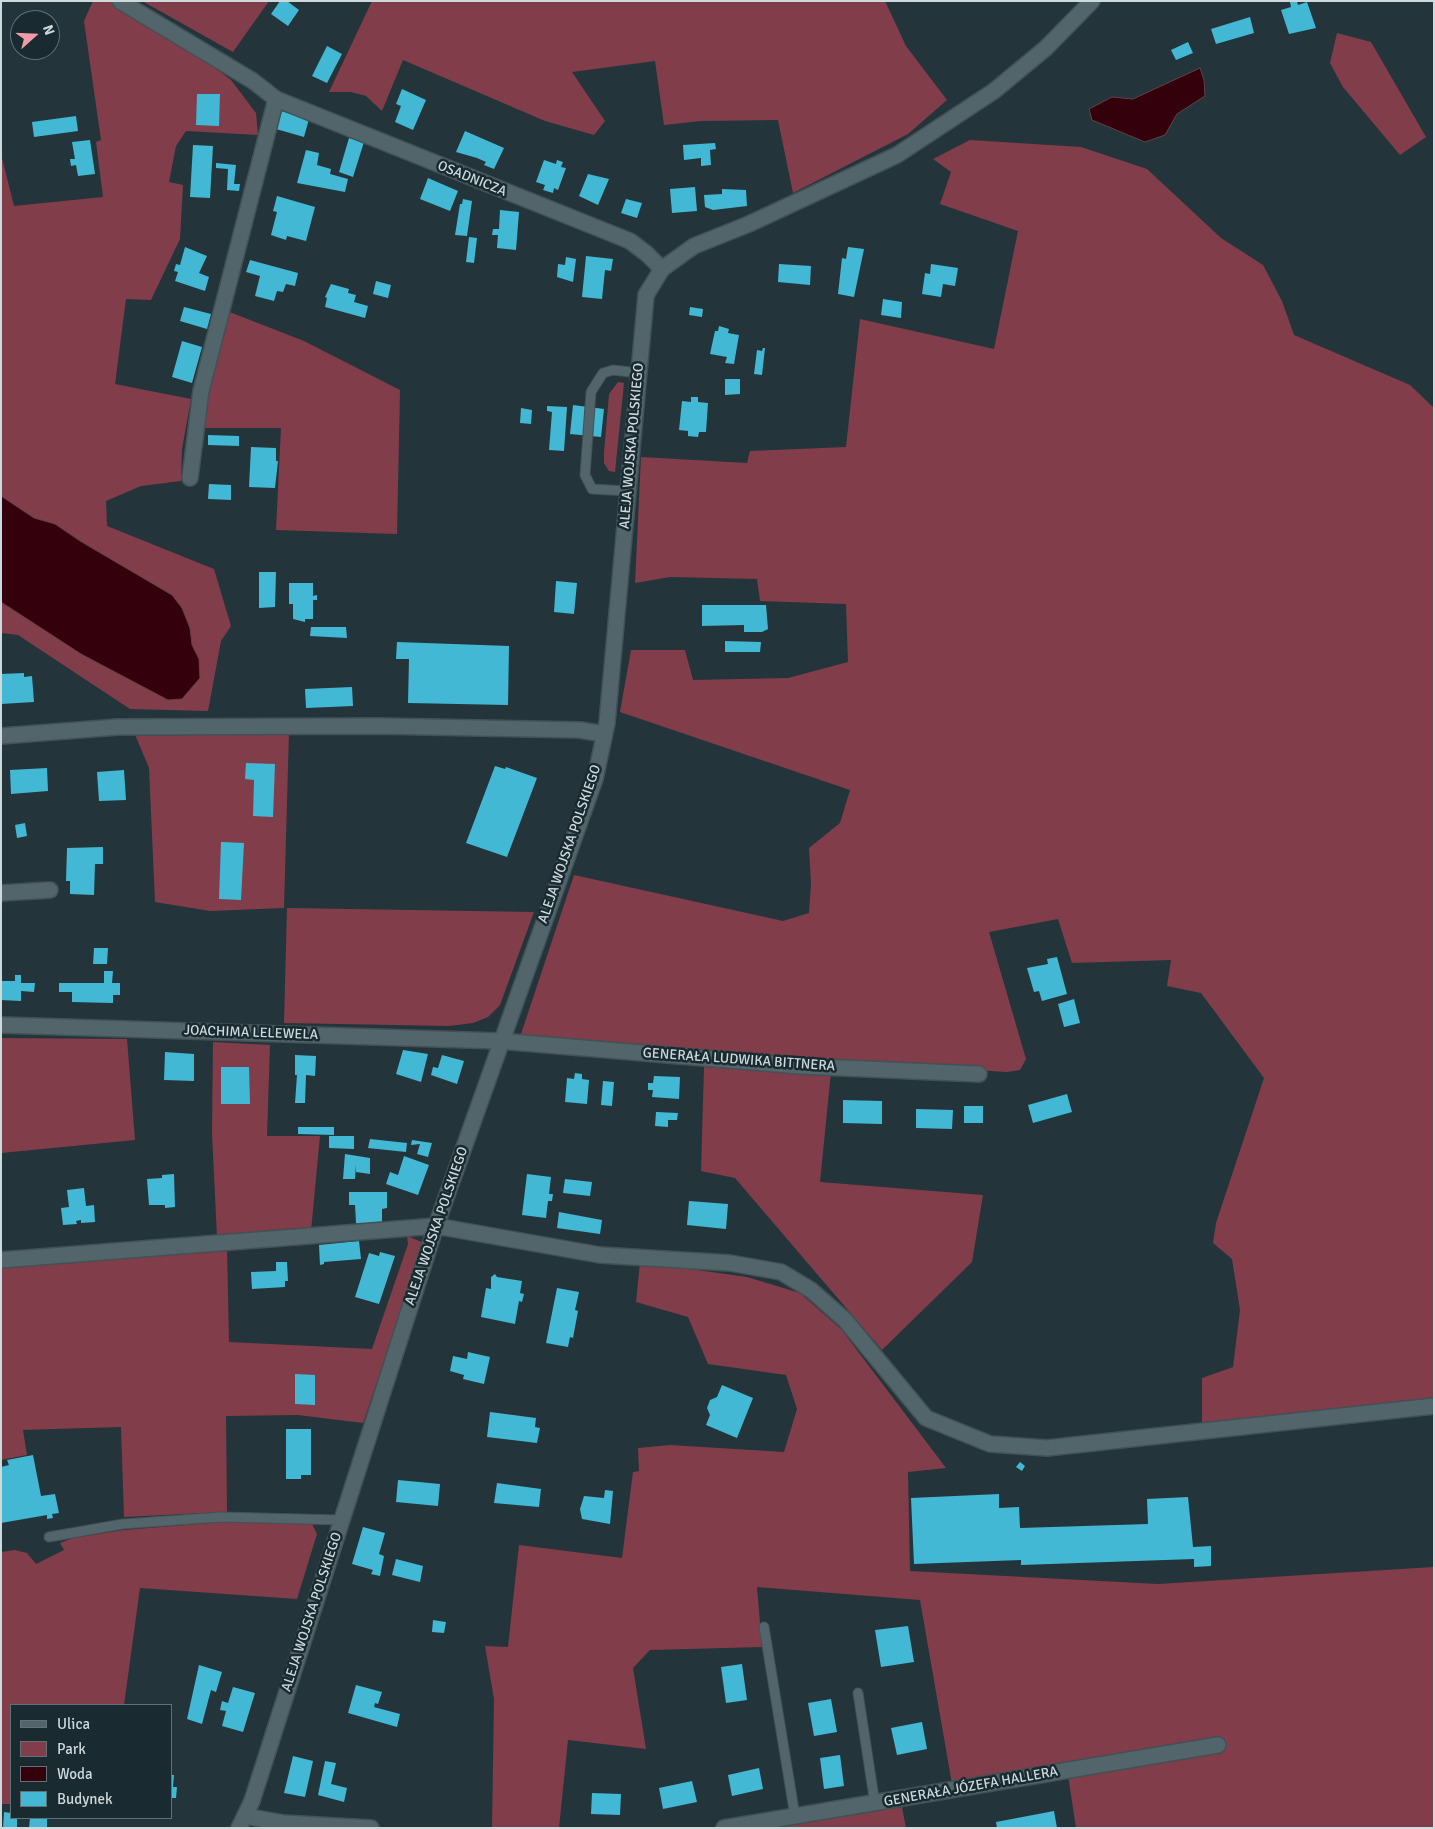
<!DOCTYPE html>
<html>
<head>
<meta charset="utf-8">
<style>
	body { margin:0 }
	#map { position:relative; width:1435px; height:1829px; overflow:hidden; background:#23353a; font-family:Signika,sans-serif }
	canvas { display:block }
	.frame { position:absolute; inset:0; border:2px solid #ced9dc; pointer-events:none }
	.legend { position:absolute; left:10px; top:1704px; width:162px; height:115px; box-sizing:border-box; background:#192b30; border:1px solid #617175; margin:0; padding:6px 9px; list-style:none; font-size:15px; color:#ced9dc }
	.legend li { display:flex; align-items:center; gap:10px; height:25px }
	.legend b { width:25px; border:1px solid #617175 }
	.north { position:absolute; left:10px; top:10px; width:50px; height:50px; box-sizing:border-box; background:#192b30; border:1px solid #617175; border-radius:50%; rotate:70deg; font-size:14px; font-weight:700; line-height:20px; text-align:center; color:#ced9dc }
	.north::after { content:''; display:block; margin:auto; width:18px; height:22px; background:#f39aa8; clip-path:polygon(50% 0,100% 100%,50% 72%,0 100%) }
</style>
</head>
<body>
<div id="map">
<canvas width="1435" height="1829"></canvas>
<div class="frame"></div>
<ul class="legend">
<li><b style="height:6px;background:#52656b"></b>Ulica</li>
<li><b style="height:14px;background:#823d4a"></b>Park</li>
<li><b style="height:14px;background:#33000c"></b>Woda</li>
<li><b style="height:14px;background:#43b8d4"></b>Budynek</li>
</ul>
<div class="north">N</div>
</div>
<script>
const ctx = document.querySelector('canvas').getContext('2d');
ctx.lineJoin = 'round';
function fillPath(path, color) { ctx.fillStyle = color; ctx.fill(path, 'evenodd'); }
const poly = rows => new Path2D(rows.map(r => 'M' + r).join(''));
function trace(path, color, width, dash) { ctx.strokeStyle = color; ctx.lineWidth = width; ctx.lineCap = dash ? 'butt' : 'round'; ctx.setLineDash(dash || []); ctx.stroke(path); }
function write(font, color, halo, rows, align = 'center') {
  ctx.font = font + ' Signika,sans-serif'; ctx.lineWidth = 5; ctx.setLineDash([]); ctx.textBaseline = 'middle'; ctx.strokeStyle = halo; ctx.fillStyle = color; for (const [text, x, y, turn = 0] of rows) {
    ctx.save(); ctx.translate(x, y); ctx.rotate((+turn || 0) * Math.PI / 180); ctx.textAlign = isNaN(turn) ? turn : align; if (halo) ctx.strokeText(text, 0, 0); ctx.fillText(text, 0, 0); ctx.restore();
  }
}
const green = poly([
	[93,1,110,1,198,55,231,80,256,113,258,135,186,131,176,146,169,182,183,185,180,239,151,300,126,299,115,384,191,399,182,449,181,481,141,486,106,501,107,526,214,569,231,626,221,641,208,711,130,709,18,635,1,633,1,602,5,605,199,659,192,645,190,628,182,608,55,524,34,518,1,496,1,154,14,206,103,197,96,142,101,140,84,21],
	[142,1,269,1,233,52],
	[372,1,885,1,906,46,947,100,908,134,793,193,778,120,701,121,664,125,655,61,572,72,605,121,594,135,545,121,403,60,382,111,366,96,351,92,329,92],
	[1337,33,1371,42,1426,137,1400,155,1343,87,1330,63],
	[970,140,1081,147,1147,169,1221,238,1263,265,1282,301,1294,335,1410,385,1434,408,1434,1398,1202,1423,1202,1378,1233,1367,1240,1310,1232,1259,1213,1243,1216,1223,1264,1078,1201,993,1167,986,1171,960,1072,963,1058,919,989,932,1026,1059,1020,1070,1007,1072,518,1043,574,875,783,921,809,913,811,884,809,848,840,823,850,790,620,712,631,650,685,650,693,680,788,678,848,662,846,604,760,601,757,579,670,577,635,583,641,457,747,463,750,451,846,447,860,319,994,349,1018,231,940,204,951,172,933,159],
	[227,311,304,341,400,390,397,534,276,530,281,428,197,428],
	[618,382,624,383,615,472,609,471,604,463,604,453,609,394],
	[134,732,289,732,284,908,210,911,155,902,149,768],
	[287,908,534,912,500,1005,488,1017,473,1023,449,1026,284,1023],
	[1,1038,127,1039,135,1140,1,1153],
	[213,1042,270,1045,267,1136,320,1136,311,1231,217,1237,212,1133],
	[704,1067,831,1072,820,1182,983,1195,972,1262,882,1350,735,1178,701,1171],
	[407,1236,424,1243,363,1423,298,1415,226,1416,227,1512,124,1517,121,1427,23,1430,27,1455,1,1460,1,1268,227,1248,229,1342,372,1349,408,1244],
	[640,1262,747,1277,800,1293,841,1329,946,1468,908,1472,910,1571,1158,1584,1434,1567,1434,1828,1076,1828,1066,1762,952,1784,920,1600,757,1587,762,1647,650,1650,633,1668,646,1749,568,1740,559,1828,492,1828,494,1699,485,1646,508,1647,519,1545,622,1558,633,1472,639,1471,638,1448,670,1445,784,1452,797,1409,786,1375,708,1364,688,1317,636,1302],
	[222,1522,312,1524,317,1534,297,1599,140,1588,124,1705,11,1705,11,1804,1,1804,1,1552,15,1550,27,1553,36,1564,64,1550,60,1543,73,1538,124,1530],
	[902,1807,906,1828,774,1828]
]);
const water = poly([
	[1200,68,1204,80,1205,96,1177,114,1165,135,1145,142,1092,120,1089,109,1112,97,1133,99,1200,68],
	[1,496,34,518,55,524,80,541,172,595,182,608,190,628,192,645,199,659,200,678,182,699,168,700,81,654,1,602,1,496]
]);
const building = poly([
	[280,1,287,1,299,10,288,26,271,14],
	[1297,1,1298,5,1307,2,1316,28,1289,34,1281,10,1291,7,1290,2],
	[1250,17,1254,33,1216,44,1211,29],
	[1188,42,1193,53,1176,60,1171,50],
	[327,46,342,54,327,83,312,76],
	[402,89,426,100,413,130,395,122,401,106,396,104],
	[197,94,220,94,219,126,196,125],
	[281,111,309,119,304,137,276,129],
	[76,116,78,131,34,137,32,122],
	[465,131,504,148,494,169,484,165,486,162,477,158,456,152],
	[349,138,364,142,353,177,339,172],
	[90,140,95,174,78,176,76,165,71,166,70,159,75,159,72,142],
	[715,143,716,149,710,150,711,165,701,166,701,158,684,160,683,145],
	[193,145,213,146,210,198,190,197],
	[306,150,319,153,317,165,331,169,330,174,348,179,345,192,297,183],
	[544,160,556,164,557,160,563,162,561,167,566,168,558,190,554,188,553,193,543,190,545,185,536,182],
	[216,163,236,165,234,184,240,184,239,191,227,190,228,169,216,168],
	[588,174,609,179,598,205,579,196],
	[428,178,458,191,450,211,420,199],
	[695,187,697,211,672,213,670,189],
	[722,189,746,190,747,206,713,210,705,207,704,195,722,194],
	[277,196,315,207,306,241,287,236,286,240,271,235,277,212,273,211],
	[463,199,472,201,467,236,455,235,460,204,462,204],
	[626,199,642,203,637,218,621,213],
	[500,210,519,212,516,250,497,248,498,235,492,235,493,229,499,229],
	[469,237,477,238,474,263,466,262],
	[185,247,207,256,199,273,209,277,205,291,175,281,178,272,174,271,176,264,180,265],
	[848,247,864,249,854,297,838,294,842,258,846,259],
	[586,256,613,259,611,271,605,270,602,299,582,297],
	[566,257,576,259,573,282,557,277,558,264,565,265],
	[250,260,298,273,295,286,286,284,283,292,277,291,274,301,255,296,260,276,246,272],
	[779,264,811,266,810,285,778,282],
	[931,264,958,268,955,286,943,284,941,297,922,294,925,273,930,274],
	[376,281,391,285,388,298,373,294],
	[331,284,349,289,348,293,356,295,354,302,368,306,365,318,325,307,327,298,325,297],
	[883,299,902,302,901,318,881,315],
	[184,307,211,314,207,329,180,321],
	[690,307,703,309,702,317,689,315],
	[719,326,729,329,728,333,739,335,734,364,725,363,727,357,710,354,715,331,718,331],
	[182,341,202,347,192,383,172,377],
	[763,348,765,348,762,375,754,374,757,350,762,351],
	[725,379,740,379,740,394,725,395],
	[691,397,698,397,698,402,708,403,706,432,699,432,698,437,688,436,688,431,679,430,682,401,691,402],
	[573,405,604,409,601,437,570,434],
	[547,406,567,407,564,451,549,450,552,412,547,411],
	[521,408,532,410,531,424,520,423],
	[208,435,239,436,239,446,208,445],
	[251,447,276,448,276,461,278,461,275,488,249,487],
	[209,484,231,485,231,500,208,499],
	[259,572,276,572,275,607,259,608],
	[556,581,577,583,574,614,554,612],
	[289,583,313,583,313,596,317,595,317,600,313,600,313,619,305,619,305,622,293,619,293,604,289,604],
	[702,605,766,605,768,629,762,632,744,632,744,625,702,626],
	[311,627,346,627,347,638,310,636],
	[725,641,761,642,760,652,725,652],
	[397,642,509,646,508,705,408,703,409,659,396,659],
	[24,673,24,677,32,676,34,702,1,704,1,674],
	[352,687,353,706,306,708,305,689],
	[246,763,275,764,273,817,253,816,254,780,245,779],
	[495,766,505,769,506,767,537,778,507,857,466,843],
	[47,768,48,791,11,794,10,770],
	[124,770,126,800,99,801,97,772],
	[25,823,27,836,17,838,15,825],
	[221,842,244,843,241,900,219,899],
	[103,847,103,864,95,864,94,895,70,894,70,881,66,881,67,848],
	[94,948,108,948,107,964,93,964],
	[1057,957,1067,994,1042,1001,1039,991,1034,992,1027,968,1048,964,1047,959],
	[104,971,113,971,112,983,120,983,120,995,113,995,113,1003,72,1002,72,992,59,992,59,983,104,983],
	[15,975,21,975,21,983,35,983,34,992,21,991,21,1001,1,1000,1,981,15,981],
	[1074,999,1080,1023,1064,1027,1058,1004],
	[403,1050,428,1054,421,1082,396,1074],
	[165,1052,194,1054,194,1081,164,1080],
	[295,1055,316,1056,315,1076,306,1075,305,1103,295,1103,297,1075,295,1075],
	[442,1055,464,1061,457,1084,431,1075,433,1067,438,1068],
	[221,1067,249,1067,250,1104,221,1104],
	[575,1073,582,1074,582,1079,589,1080,587,1104,565,1102,567,1078,574,1079],
	[654,1076,680,1077,679,1099,652,1097,653,1090,648,1090,648,1083,653,1083],
	[603,1081,614,1082,612,1106,601,1105],
	[1067,1094,1072,1112,1033,1123,1028,1105],
	[843,1100,882,1101,882,1124,843,1123],
	[964,1106,983,1106,983,1123,964,1123],
	[916,1109,953,1110,952,1129,916,1128],
	[656,1112,678,1113,677,1120,668,1120,668,1127,655,1126],
	[298,1127,334,1127,334,1135,298,1134],
	[329,1136,354,1136,354,1149,329,1148],
	[370,1139,407,1143,406,1152,368,1148],
	[412,1140,432,1143,428,1157,417,1154,420,1144,411,1145],
	[345,1154,370,1158,370,1174,356,1172,356,1164,355,1179,343,1179],
	[404,1156,429,1165,418,1195,386,1184,390,1172,398,1175],
	[174,1174,175,1207,165,1208,165,1205,149,1205,147,1179,162,1178,162,1175],
	[527,1174,551,1177,549,1194,553,1194,552,1201,548,1201,546,1218,522,1215],
	[565,1179,592,1182,590,1196,563,1193],
	[84,1188,86,1206,94,1205,95,1222,81,1223,81,1220,76,1221,77,1224,63,1225,61,1208,69,1207,67,1190],
	[349,1192,387,1192,387,1208,382,1209,382,1223,356,1223,355,1205,349,1205],
	[689,1201,728,1204,726,1229,687,1225],
	[559,1212,602,1220,600,1234,557,1228],
	[359,1241,361,1259,324,1262,324,1264,320,1265,319,1245],
	[380,1252,395,1256,379,1304,355,1297,369,1253,379,1256],
	[276,1262,287,1262,288,1281,285,1281,285,1287,252,1289,251,1272,276,1271],
	[495,1274,497,1277,522,1281,520,1293,524,1294,522,1302,519,1301,515,1324,481,1317,486,1288,491,1289,491,1277],
	[557,1288,579,1292,575,1310,578,1311,573,1338,570,1337,568,1347,546,1343],
	[468,1352,490,1357,484,1384,463,1379,464,1375,450,1371,453,1356,467,1359],
	[295,1374,315,1375,315,1405,295,1404],
	[722,1385,753,1398,737,1438,706,1425,710,1415,707,1408,710,1400,717,1397],
	[490,1412,536,1418,535,1427,540,1428,537,1443,487,1437],
	[286,1429,311,1429,311,1475,301,1475,301,1479,286,1479],
	[33,1455,41,1496,55,1494,59,1513,52,1514,53,1518,47,1519,47,1515,1,1523,1,1467,9,1465,7,1460],
	[1020,1462,1025,1466,1022,1471,1016,1467],
	[398,1480,440,1484,438,1506,396,1502],
	[497,1483,541,1489,539,1507,494,1503],
	[605,1490,613,1491,610,1524,582,1519,580,1509,584,1496,604,1498],
	[999,1494,999,1508,1019,1507,1020,1528,1148,1524,1147,1499,1188,1497,1193,1547,1211,1546,1211,1566,1194,1567,1194,1559,1021,1565,1021,1560,914,1564,911,1498],
	[363,1527,385,1533,379,1554,384,1556,380,1576,371,1574,373,1570,352,1564],
	[396,1559,423,1566,420,1582,392,1575],
	[433,1620,446,1622,444,1633,432,1632],
	[908,1626,914,1662,881,1667,875,1630],
	[742,1664,747,1700,726,1703,721,1667],
	[199,1665,222,1672,216,1692,211,1690,202,1724,187,1719],
	[356,1685,382,1692,378,1704,375,1703,374,1707,400,1714,397,1727,348,1713],
	[233,1687,255,1693,243,1732,222,1726,226,1711,220,1710,222,1701,228,1703],
	[831,1699,837,1732,814,1736,808,1703],
	[922,1722,927,1749,897,1755,891,1728],
	[840,1755,844,1786,824,1789,820,1758],
	[293,1756,313,1761,305,1797,284,1793],
	[325,1761,336,1763,331,1784,347,1788,344,1802,318,1795],
	[759,1768,763,1789,732,1796,728,1775],
	[171,1775,174,1775,173,1787,177,1787,176,1798,171,1798],
	[692,1781,697,1802,663,1809,659,1788],
	[592,1793,621,1794,620,1815,591,1814],
	[1054,1811,1057,1828,997,1828,996,1822],
	[4,1812,11,1813,11,1818,17,1818,17,1828,3,1828],
	[30,1818,47,1818,47,1828,29,1828]
]);
const service = poly([
	[628,491,592,489,585,475,591,392,603,373,613,370,639,373],
	[49,1537,123,1524,221,1517,341,1520],
	[764,1627,795,1816],
	[858,1693,875,1804]
]);
const minor = poly([
	[120,1,253,81,276,99,630,241,647,254,662,269],
	[190,478,201,391,276,99],
	[1,736,118,727,379,726,580,730,604,734],
	[1,893,50,890],
	[500,1041,799,1066,979,1074],
	[1,1260,436,1226,600,1255,730,1263,781,1272,811,1290,845,1320,926,1418,990,1444,1047,1448,1434,1406],
	[245,1816,283,1823,371,1828],
	[724,1828,1218,1745]
]);
const tertiary = poly([
	[1,1025,500,1041],
	[239,1828,252,1801,436,1226,595,779,607,723,646,295,662,269,694,246,749,224,897,155,994,91,1046,48,1092,1]
]);
const streetNames = [
	["OSADNICZA",472,179,22],
	["ALEJA WOJSKA POLSKIEGO",632,446,-85],
	["ALEJA WOJSKA POLSKIEGO",570,844,-71],
	["JOACHIMA LELEWELA",251,1033,2],
	["GENERAŁA LUDWIKA BITTNERA",739,1060,4],
	["ALEJA WOJSKA POLSKIEGO",437,1226,-71],
	["ALEJA WOJSKA POLSKIEGO",312,1612,-72],
	["GENERAŁA JÓZEFA HALLERA",971,1787,-10]
];
fillPath(green, '#823d4a');
fillPath(water, '#33000c');
trace(water, '#62414a', 1);
fillPath(building, '#43b8d4');
trace(service, '#425155', 11);
trace(minor, '#425155', 18);
trace(tertiary, '#425155', 18);
trace(service, '#52656b', 9);
trace(minor, '#52656b', 15);
trace(tertiary, '#52656b', 15);
write('14px', '#ced9dc', '#192b30', streetNames);
</script>
</body>
</html>
